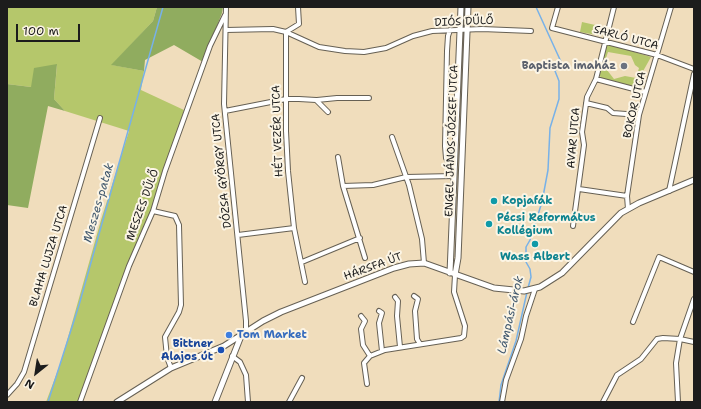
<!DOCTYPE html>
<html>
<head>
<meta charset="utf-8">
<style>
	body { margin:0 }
	#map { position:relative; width:701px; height:409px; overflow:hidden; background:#f0ddbc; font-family:"Shantell Sans",sans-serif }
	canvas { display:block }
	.frame { position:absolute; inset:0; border:8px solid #1c1c1c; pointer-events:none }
	.north { position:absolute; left:16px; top:353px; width:40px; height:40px; -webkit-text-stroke:3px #fcf5e5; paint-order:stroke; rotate:210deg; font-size:11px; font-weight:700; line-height:16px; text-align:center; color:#1c1c1c }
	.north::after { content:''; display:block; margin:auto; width:14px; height:18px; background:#1c1c1c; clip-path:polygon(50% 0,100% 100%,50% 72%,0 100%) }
	.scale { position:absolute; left:16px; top:24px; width:64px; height:18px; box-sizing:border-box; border:2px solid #1c1c1c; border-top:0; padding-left:5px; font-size:12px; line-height:14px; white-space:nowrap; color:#1c1c1c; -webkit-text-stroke:3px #fcf5e5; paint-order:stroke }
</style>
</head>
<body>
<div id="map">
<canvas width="701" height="409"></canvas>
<div class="frame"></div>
<div class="north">N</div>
<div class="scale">100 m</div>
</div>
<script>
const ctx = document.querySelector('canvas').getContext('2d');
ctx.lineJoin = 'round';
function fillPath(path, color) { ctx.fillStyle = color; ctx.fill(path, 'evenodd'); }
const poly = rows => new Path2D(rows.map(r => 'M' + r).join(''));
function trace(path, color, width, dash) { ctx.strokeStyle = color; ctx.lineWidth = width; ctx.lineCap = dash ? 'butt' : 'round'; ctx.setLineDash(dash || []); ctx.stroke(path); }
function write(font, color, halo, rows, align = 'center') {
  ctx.font = font + ' "Shantell Sans",sans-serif'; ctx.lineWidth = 4; ctx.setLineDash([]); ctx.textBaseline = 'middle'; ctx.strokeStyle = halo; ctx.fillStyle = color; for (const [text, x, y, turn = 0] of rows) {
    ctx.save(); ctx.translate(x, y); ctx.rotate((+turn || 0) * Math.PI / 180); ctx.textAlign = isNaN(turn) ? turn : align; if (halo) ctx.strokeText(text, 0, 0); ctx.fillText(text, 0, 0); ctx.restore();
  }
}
const green = poly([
	[8,7,157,7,153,21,112,65,144,71,141,90,184,110,153,211,78,402,46,402,61,362,101,220,129,131,65,111,54,99,57,65,31,87,7,84],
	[582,22,604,27,602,36,580,32],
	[608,44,651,57,642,73,640,83,644,84,643,87,640,88,601,78,599,74,601,68,607,70,614,79,625,76,636,78,639,68,635,65,631,56,608,52,605,61,609,63,608,65,601,63,605,46]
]);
const forest = poly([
	[157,7,223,7,222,13,203,62,174,45,145,60,144,71,111,65,153,21],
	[57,64,54,99,65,111,48,106,28,208,7,205,7,84,31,87,34,68]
]);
const stream = poly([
	[528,288,531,277,530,269,526,262,526,247,530,240,542,202,548,170,550,128,559,99,559,81,555,71,562,64,536,7],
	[48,402,79,305,163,7],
	[499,402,501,385,516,341,527,292]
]);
const minor = poly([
	[226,7,224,104,246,321,246,332],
	[558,7,552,28,657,55,694,69],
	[226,30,273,29,286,32,299,24,298,7],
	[450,30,448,36,447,51,445,146,446,158,454,173],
	[596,79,645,92],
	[317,100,337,98,369,98],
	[586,103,607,108,613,113,639,115],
	[225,111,286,99,299,99,316,100,328,112],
	[392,137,409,185,422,239,424,263],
	[338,157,343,186,365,258],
	[343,186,373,185,406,177,454,176],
	[579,189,627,196],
	[669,191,694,74],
	[628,209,627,196,639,115,671,7],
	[153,211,175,216,179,225,181,305,179,312,165,337,167,357,171,368],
	[573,226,584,145,582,132,587,97,596,79,614,7],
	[238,235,294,228],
	[302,262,360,238],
	[305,282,294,228,288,171,286,131,286,32,319,47,345,51,364,52,386,48,413,36,432,31,482,29,531,31],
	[414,296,418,299,415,311,417,339,420,344],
	[395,297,398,301,397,316,400,347],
	[379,311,382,313,379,323,382,351],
	[361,316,365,321,361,329,363,345,370,356],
	[633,322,659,257,694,272],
	[232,356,240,362,246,375,248,402],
	[367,384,364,363,370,356,385,350,461,338,464,336,465,326,454,292,455,275],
	[7,395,17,384,24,372,100,118],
	[80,402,129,266,153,211,165,171,210,46,225,15],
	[289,402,302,378],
	[502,402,506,380,521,339,526,316,535,289],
	[603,402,617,375,641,359,657,339,663,338,680,339,694,299],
	[678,402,676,363,680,339,694,342]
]);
const tertiary = poly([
	[450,273,461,7],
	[455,275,458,258,468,7],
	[117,402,171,368,224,346,263,321,281,312,394,268,409,264,424,263,494,288,524,291,540,287,562,273,621,213,639,203,694,180],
	[215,402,241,336]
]);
const markers = [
	[624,66,4,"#6b7280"],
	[494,201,4,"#0f9aa8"],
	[489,224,4,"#0f9aa8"],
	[535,244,4,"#0f9aa8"],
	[229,335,4,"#3f7fe0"],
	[221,350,4,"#1a4fb4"]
];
const streetNames = [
	["DIÓS DŰLŐ",464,22,-2],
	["SARLÓ UTCA",626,38,15],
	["BOKOR UTCA",635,105,-77],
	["HÉT VEZÉR UTCA",278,131,-92],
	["AVAR UTCA",574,138,-85],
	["ENGEL JÁNOS JÓZSEF UTCA",452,141,-88],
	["DÓZSA GYÖRGY UTCA",222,171,-96],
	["MESZES DŰLŐ",143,205,-70],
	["BLAHA LUJZA UTCA",49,256,-73],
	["HÁRSFA ÚT",373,267,-20]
];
const worshipNames = [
	["Baptista imaház",616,66]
];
const cultureNames = [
	["Kopjafák",502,201],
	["Pécsi Református",497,218],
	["Kollégium",497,231],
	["Wass Albert",535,257,"center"]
];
const shopNames = [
	["Tom Market",237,335]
];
const transitNames = [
	["Bittner",213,344],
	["Alajos út",213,357]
];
const waterNames = [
	["Meszes-patak",99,203,-74],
	["Lámpási-árok",511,315,-77]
];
fillPath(green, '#b5c76b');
fillPath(forest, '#90ac5f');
trace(stream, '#77b1e8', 1.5);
trace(minor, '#666054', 6);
trace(tertiary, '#666054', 7);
trace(minor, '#fff', 4);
trace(tertiary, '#fff', 5);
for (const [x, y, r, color] of markers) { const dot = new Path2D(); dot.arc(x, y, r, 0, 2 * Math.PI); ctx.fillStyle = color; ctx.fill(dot); trace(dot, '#fcf5e5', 1.5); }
write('11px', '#1c1c1c', '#fcf5e5', streetNames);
write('bold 11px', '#5b616d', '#fcf5e5', worshipNames, 'right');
write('bold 11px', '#0d838f', '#fcf5e5', cultureNames, 'left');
write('bold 11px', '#366cbe', '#fcf5e5', shopNames, 'left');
write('bold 11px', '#164399', '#fcf5e5', transitNames, 'right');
write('italic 12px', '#40586e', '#fcf5e5', waterNames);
</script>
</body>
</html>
